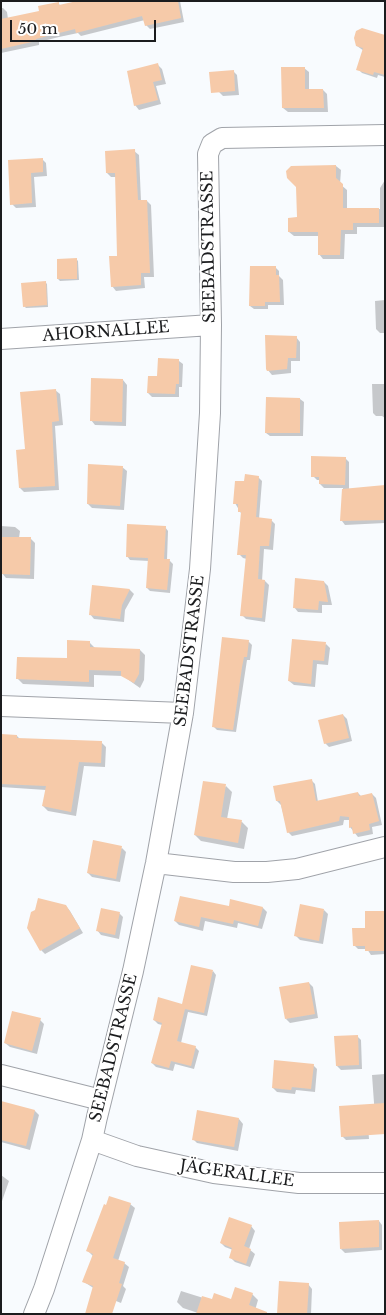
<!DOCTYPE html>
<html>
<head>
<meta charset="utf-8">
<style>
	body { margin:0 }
	#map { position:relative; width:386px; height:1315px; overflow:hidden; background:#f8fbfe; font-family:"Libre Baskerville",serif }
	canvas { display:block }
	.frame { position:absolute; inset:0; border:2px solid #1b1c1e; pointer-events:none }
	.scale { position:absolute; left:10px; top:20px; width:146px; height:22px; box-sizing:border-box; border:2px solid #1b1c1e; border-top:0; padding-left:6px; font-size:15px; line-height:18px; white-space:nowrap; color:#1b1c1e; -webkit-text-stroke:4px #fff; paint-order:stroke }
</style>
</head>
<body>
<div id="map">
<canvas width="386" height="1315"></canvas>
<div class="frame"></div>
<div class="scale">50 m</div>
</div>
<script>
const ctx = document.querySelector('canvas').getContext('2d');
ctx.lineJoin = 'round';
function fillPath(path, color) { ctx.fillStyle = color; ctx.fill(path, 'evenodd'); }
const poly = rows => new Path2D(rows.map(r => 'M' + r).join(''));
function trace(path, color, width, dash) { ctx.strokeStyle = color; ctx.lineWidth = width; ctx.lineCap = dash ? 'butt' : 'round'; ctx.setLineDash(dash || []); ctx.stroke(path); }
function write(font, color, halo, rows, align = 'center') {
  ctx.font = font + ' "Libre Baskerville",serif'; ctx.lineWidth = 4; ctx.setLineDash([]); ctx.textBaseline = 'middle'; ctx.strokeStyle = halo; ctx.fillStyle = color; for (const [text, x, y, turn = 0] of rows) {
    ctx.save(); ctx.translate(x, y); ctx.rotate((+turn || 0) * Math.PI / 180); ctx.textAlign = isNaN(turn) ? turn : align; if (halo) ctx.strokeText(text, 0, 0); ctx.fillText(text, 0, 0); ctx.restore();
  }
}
const shadow = poly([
	[83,1,180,1,184,22,150,29,146,25,145,20,81,36,78,33,59,37,39,42,39,45,1,53,1,8,3,8,7,12,8,19,41,12,58,3,61,6],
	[385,36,385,77,378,75,377,78,362,73,358,69,364,51,357,46],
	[157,64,162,69,166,84,156,86,161,104,139,110,135,105,131,91],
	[304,68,309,72,309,90,323,90,327,94,328,112,288,112,283,108],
	[233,71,237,75,239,95,223,96,219,92],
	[134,151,139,155,141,201,147,201,151,205,154,277,144,277,145,288,116,291,112,286,119,257,116,177,111,177,107,173],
	[42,159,46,163,47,176,34,177,36,207,16,208,12,204,9,162],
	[336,166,341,170,340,184,347,190,347,209,380,209,380,188,385,180,385,227,357,227,357,234,345,234,344,259,323,259,319,254,319,236,294,236,289,232],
	[76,259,78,261,79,280,60,281,58,279],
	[275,267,279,271,279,276,283,280,284,305,268,305,268,309,254,309,250,306],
	[45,282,47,284,48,307,26,308,24,306],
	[385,300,385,333,380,333,376,329,375,301],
	[296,337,300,342,300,361,291,361,291,373,272,375,267,369],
	[179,361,183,364,182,387,179,387,179,397,152,397,148,393],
	[123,380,127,385,126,426,95,425,91,420],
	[372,384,385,384,385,418,382,416,376,416,373,413],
	[55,390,60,394,63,425,55,426,59,490,24,492,20,488,27,450],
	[300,399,304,402,303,436,270,436,266,433],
	[345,458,349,462,349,490,385,487,385,523,345,525,342,521,343,488,324,488,320,484,320,480,317,480,313,476],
	[122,467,127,471,124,510,92,508,88,504],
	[258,477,262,481,259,519,271,520,275,524,273,550,264,549,262,581,265,581,269,585,265,622,246,619,242,615,247,559,243,558,239,554,242,515,235,503,245,483],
	[1,526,15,527,20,531,19,538,31,539,35,543,34,579,6,578,2,573],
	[165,527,168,531,167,560,170,561,173,564,170,593,150,591,147,588,149,561,130,560,127,556],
	[324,582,328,586,332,605,322,605,322,613,298,612,294,607],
	[93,586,130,590,134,594,125,610,124,622,94,619,90,614],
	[248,641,252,645,250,660,247,660,236,732,217,730,213,726],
	[90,643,95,648,140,650,145,655,144,680,140,688,123,676,94,675,94,687,23,684,17,678,68,659],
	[326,644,330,648,328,665,317,664,315,687,294,685,289,681],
	[343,715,347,719,352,741,329,747,325,743],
	[1,735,17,736,20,739,101,742,106,747,105,767,84,766,76,816,48,811,43,806,46,790,1,787],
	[311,780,315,784,318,802,358,793,361,796,372,794,376,798,382,825,372,827,373,834,358,837,350,827,350,820,344,820,343,825,292,836,288,832,281,805,277,801],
	[226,786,232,792,227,819,242,822,248,828,244,849,201,841,195,835],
	[122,848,126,852,120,882,92,877,88,873],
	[66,906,70,911,83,933,45,954,41,950],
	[230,908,263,908,267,912,262,929,238,923,237,928,205,921,203,931,179,925,175,921],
	[324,910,328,914,323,944,300,940,296,936],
	[385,912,385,954,371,955,367,949,358,949,354,945,367,929],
	[119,913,123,917,119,939,101,935,97,930],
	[213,971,216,975,207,1016,188,1012,181,1043,195,1047,199,1051,194,1069,175,1064,173,1071,156,1067,152,1063,162,1025,158,1024,154,1020,183,1005],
	[309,983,313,987,318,1018,290,1023,286,1019],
	[40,1020,44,1024,37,1054,10,1047,5,1043],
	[357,1036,361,1040,362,1069,341,1070,337,1066],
	[313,1065,317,1069,315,1092,296,1090,295,1094,277,1092,273,1088],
	[385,1074,385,1120,375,1117,372,1075],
	[1,1102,35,1111,39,1115,30,1150,1,1142],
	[367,1110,369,1139,346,1140,342,1136],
	[239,1119,243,1124,238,1151,197,1143,193,1139],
	[1,1175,9,1181,1,1204],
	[130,1204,135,1208,118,1261,124,1263,129,1267,123,1286,126,1289,121,1303,111,1299,84,1282,93,1256,88,1251],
	[379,1221,382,1225,382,1250,345,1253,341,1249],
	[251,1226,255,1231,249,1249,255,1254,250,1267,235,1262,230,1257,233,1250,225,1247,221,1243],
	[308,1284,312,1289,311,1314,278,1314],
	[181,1291,213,1301,232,1300,252,1294,258,1300,254,1314,198,1313,183,1308,177,1302]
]);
const building = poly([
	[77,1,178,1,181,18,145,26,142,16,76,33,75,29,55,34,36,39,36,41,1,49,1,19,39,11,38,6,48,4,59,2,59,5],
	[362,28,385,35,385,75,374,72,373,75,356,70,363,48,356,46,354,38,356,31],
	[158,63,162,80,153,82,158,100,134,106,127,71],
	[281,67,305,67,305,89,323,89,324,108,282,108],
	[234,70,235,91,211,93,209,72],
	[135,149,138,200,147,200,150,273,141,273,141,285,111,287,109,256,117,256,115,173,106,173,105,151],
	[43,158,43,172,31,173,32,203,10,205,8,160],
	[336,165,336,178,343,184,343,208,379,208,379,223,353,223,353,230,341,230,340,255,318,255,318,232,288,232,288,218,297,217,296,187,287,178,286,171,291,166],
	[77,258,77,279,57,279,57,259],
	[250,266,276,266,276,275,279,275,280,302,265,302,265,306,249,306],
	[46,281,47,305,23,307,21,283],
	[265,335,297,336,296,358,288,358,287,369,267,371,266,369],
	[158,358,179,359,179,384,176,384,175,394,147,393,148,376,157,376],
	[91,378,123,379,122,422,90,421],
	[56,389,59,421,52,422,55,486,19,488,16,450,25,449,20,392],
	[266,397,300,398,300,433,265,433],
	[311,456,346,457,345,485,319,484,319,477,311,477],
	[88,464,123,466,120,506,87,504],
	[245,474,259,476,256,517,272,519,269,546,260,546,258,579,265,580,262,618,240,616,246,555,237,555,241,512,238,512,238,504,233,504,235,481,244,481],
	[385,485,385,520,340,521,342,489],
	[127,524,166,526,164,559,170,559,167,590,146,588,148,558,126,557],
	[1,537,31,537,30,575,1,574],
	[295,578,324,581,328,602,319,601,318,610,293,608],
	[92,585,130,589,122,605,120,619,89,615],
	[222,637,249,640,247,657,244,657,242,667,233,730,212,727],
	[292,639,326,642,324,661,313,660,311,684,288,681],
	[67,640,90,641,90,647,140,649,139,674,134,683,121,676,121,671,89,670,89,682,16,679,17,657,67,658],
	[343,714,349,738,324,744,318,720],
	[1,734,17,735,17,738,102,741,101,763,79,762,71,812,42,806,46,786,1,784],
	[312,779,316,801,358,792,359,796,372,793,379,821,369,824,370,830,353,834,352,827,349,828,349,817,340,816,339,821,287,833,280,801,276,801,273,786],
	[203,781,226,784,221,817,242,820,238,843,194,835],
	[93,840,122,846,116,879,87,873],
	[180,896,229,906,230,899,263,907,258,926,234,920,233,924,201,917,199,927,174,921],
	[38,898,66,905,80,928,40,951,27,928,31,912,35,910],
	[300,904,324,909,319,941,294,936],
	[101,908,120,912,115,935,96,931],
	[365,911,385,911,385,951,365,951,365,946,353,946,352,928,365,928],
	[191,965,213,970,204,1013,185,1009,177,1041,196,1046,191,1066,171,1061,169,1068,151,1063,162,1023,153,1020,158,997,182,1004],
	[309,982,315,1014,285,1019,279,987],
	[12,1011,41,1018,32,1051,4,1043],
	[358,1035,359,1065,336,1066,334,1036],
	[274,1060,314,1064,311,1089,292,1087,291,1090,272,1088],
	[1,1101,35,1110,26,1146,1,1140],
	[385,1103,385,1134,341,1137,339,1106],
	[197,1110,239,1118,234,1147,192,1140],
	[109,1196,131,1203,113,1258,125,1262,119,1283,122,1284,112,1314,85,1314,93,1286,82,1282,93,1254,86,1251,104,1204,106,1205],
	[229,1217,252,1225,244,1246,251,1249,246,1264,229,1258,232,1248,220,1243],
	[379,1220,379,1247,340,1249,339,1222],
	[279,1281,309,1283,307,1314,277,1314],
	[235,1287,253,1293,249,1305,267,1312,267,1314,196,1314,202,1296,212,1299,214,1293,231,1299]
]);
const minor = poly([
	[1,339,211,325],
	[1,706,183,713],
	[156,863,234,872,267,872,297,869,385,847],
	[1,1075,101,1100],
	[92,1140,137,1156,214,1173,299,1183,385,1183],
	[34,1314,44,1289,92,1140,97,1117,133,971,156,863,183,713,200,569,210,413,211,325,208,154,212,144,222,138,385,135]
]);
const streetNames = [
	["SEEBADSTRASSE",209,247,-91],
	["AHORNALLEE",106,332,-4],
	["SEEBADSTRASSE",190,651,-83],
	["SEEBADSTRASSE",114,1048,-76],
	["JÄGERALLEE",237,1174,8]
];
fillPath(shadow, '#0003');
fillPath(building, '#f6caa9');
trace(minor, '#a0a3a9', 22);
trace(minor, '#fff', 20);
write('16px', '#1b1c1e', '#fff', streetNames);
</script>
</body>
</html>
